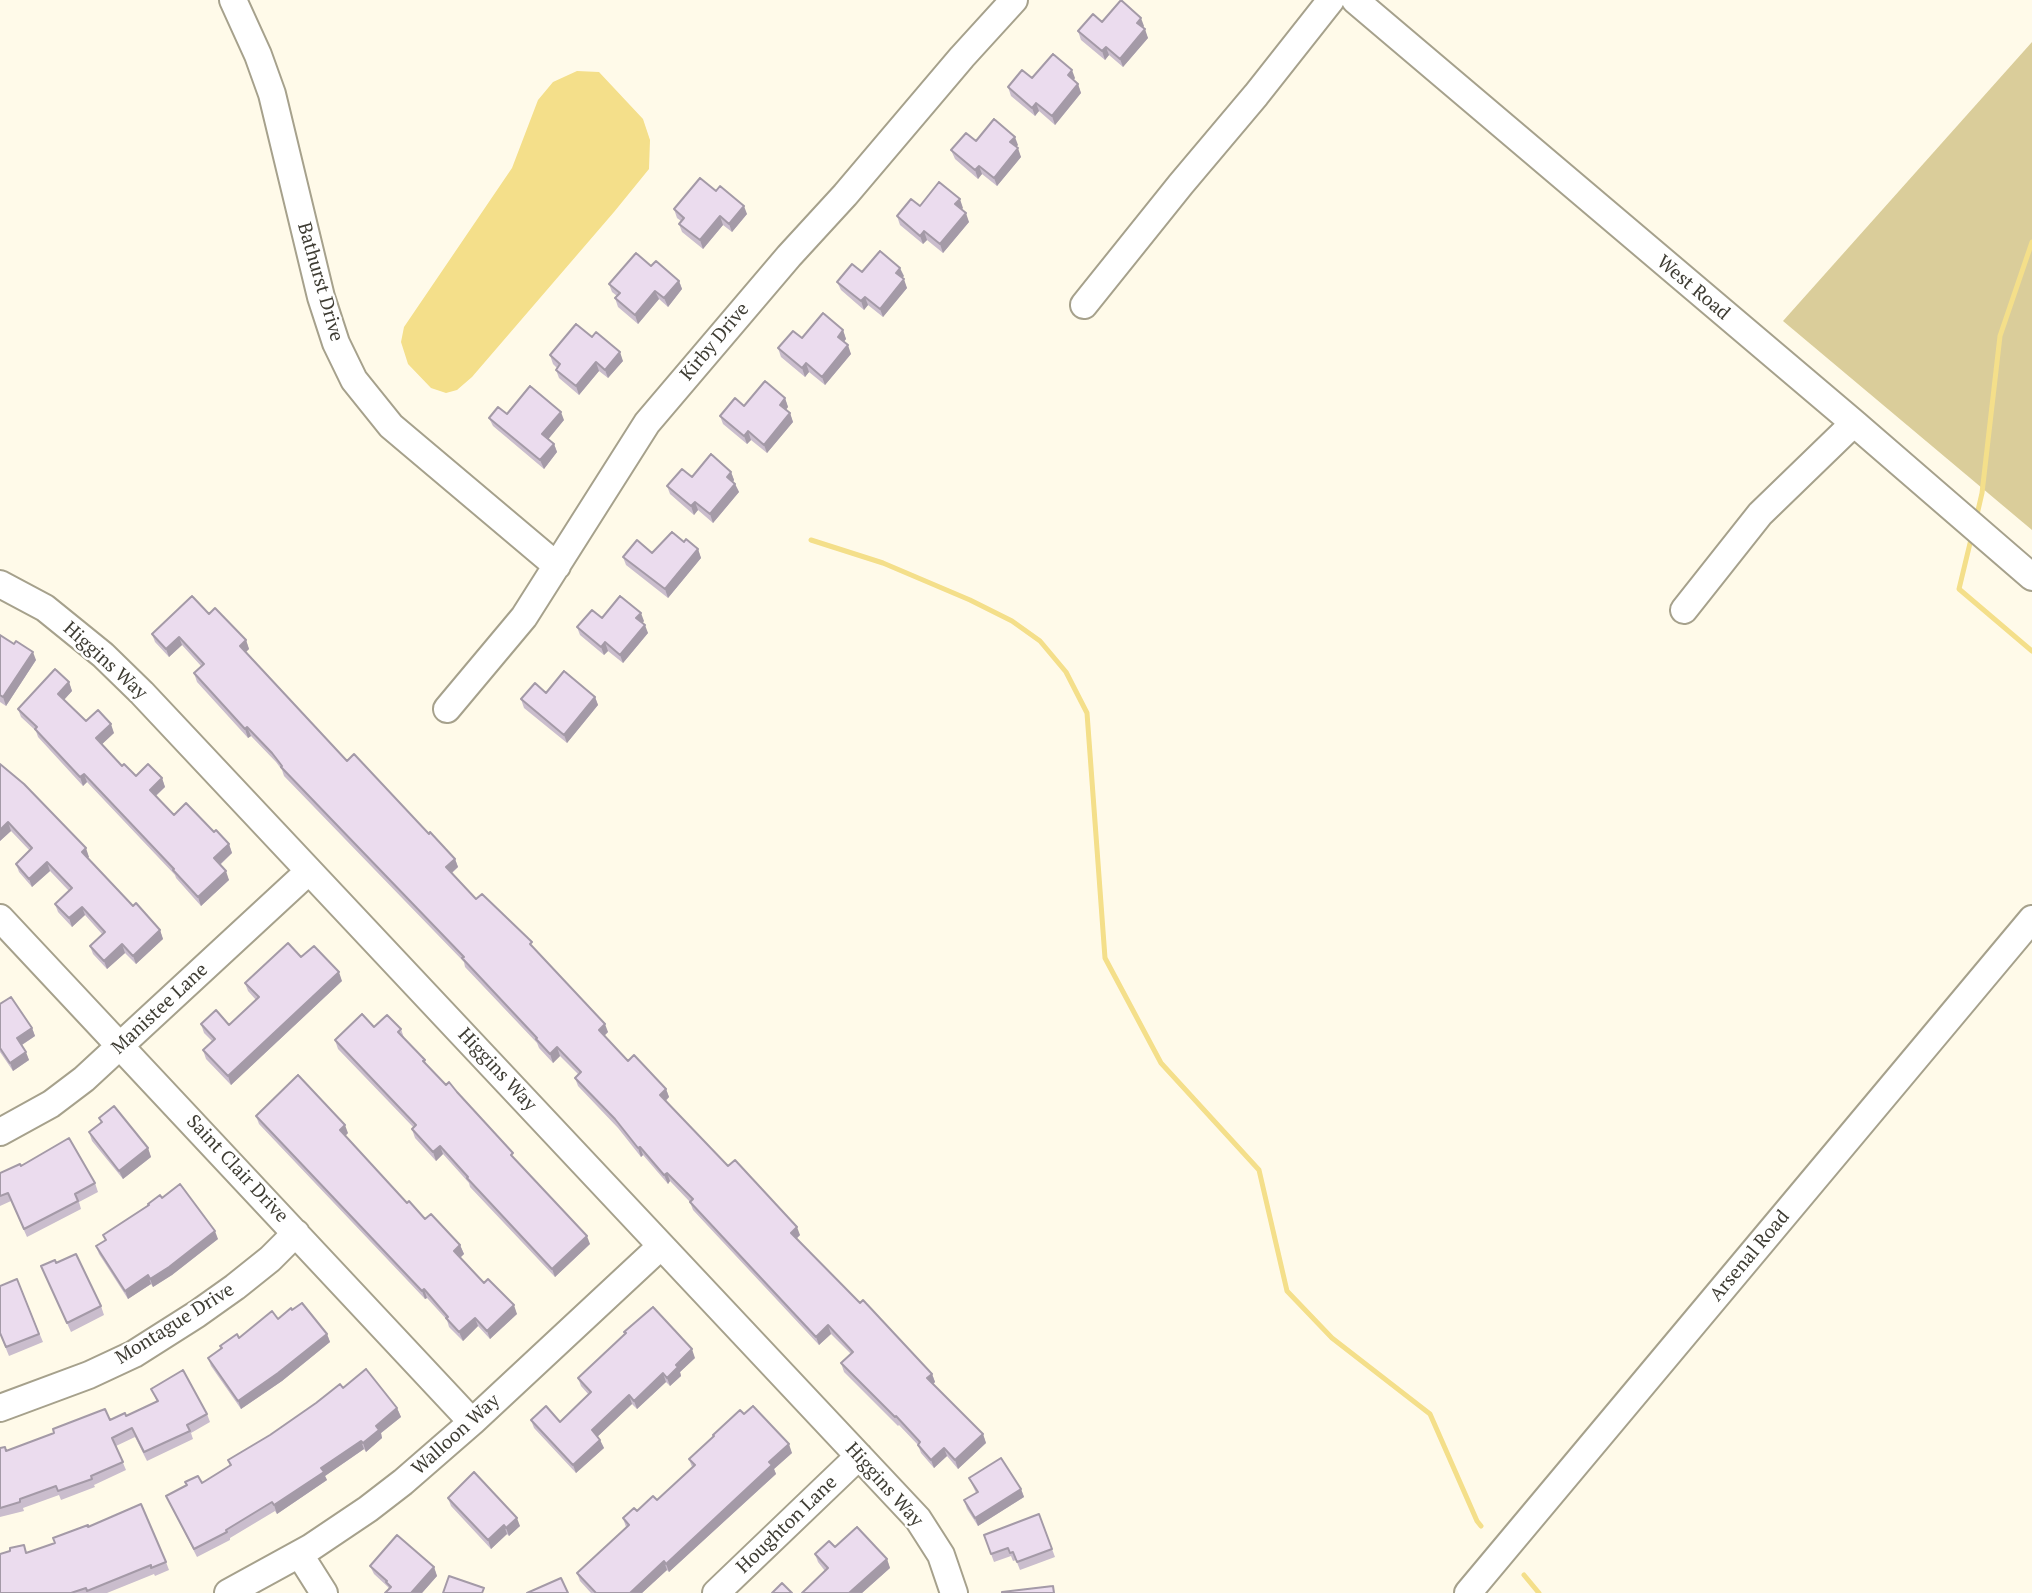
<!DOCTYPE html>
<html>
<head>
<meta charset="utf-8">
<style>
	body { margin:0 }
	canvas { display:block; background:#fffae9 }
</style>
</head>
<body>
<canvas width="2032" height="1593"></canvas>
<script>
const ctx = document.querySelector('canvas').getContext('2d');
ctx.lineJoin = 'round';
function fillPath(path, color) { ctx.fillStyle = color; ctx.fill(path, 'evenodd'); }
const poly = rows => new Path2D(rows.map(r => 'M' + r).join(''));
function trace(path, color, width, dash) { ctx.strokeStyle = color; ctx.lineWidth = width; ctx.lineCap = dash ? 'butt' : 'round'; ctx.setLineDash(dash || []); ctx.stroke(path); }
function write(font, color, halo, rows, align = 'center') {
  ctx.font = font + ' "PT Serif",serif'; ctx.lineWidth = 5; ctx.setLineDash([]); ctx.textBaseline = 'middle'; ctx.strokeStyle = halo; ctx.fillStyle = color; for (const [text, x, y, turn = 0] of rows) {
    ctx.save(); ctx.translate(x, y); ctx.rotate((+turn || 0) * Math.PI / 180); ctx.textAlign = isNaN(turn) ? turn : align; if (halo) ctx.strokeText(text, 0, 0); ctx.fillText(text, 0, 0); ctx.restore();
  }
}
const green = poly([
	[2032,42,2032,530,1783,321]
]);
const water = poly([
	[577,71,599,72,643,119,650,140,649,169,614,212,472,377,457,390,446,393,431,388,408,364,401,342,404,327,512,168,538,100,553,82]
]);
const stream = poly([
	[1976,519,1982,493,2000,336,2032,242],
	[1972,535,1959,589,2032,651],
	[811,540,883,563,970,600,1012,621,1040,641,1066,672,1087,713,1105,958,1161,1063,1259,1170,1287,1291,1332,1338,1430,1414,1477,1521,1481,1526],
	[1524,1575,1539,1593]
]);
const minor = poly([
	[233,0,258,55,272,94,321,297,336,343,354,380,391,426,557,566],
	[1355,0,1854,423,2032,577],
	[1084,305,1181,184,1256,95,1331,0],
	[0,584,45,608,103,655,142,693,918,1519,941,1555,954,1593],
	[1684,610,1760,514,1854,423],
	[447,709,524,617,647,423,789,256,845,195,962,57,1014,0],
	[0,918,472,1422],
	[0,1132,51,1104,84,1079,309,871],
	[0,1408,89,1375,134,1354,197,1314,235,1287,270,1259,296,1233],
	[300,1555,324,1593],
	[228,1593,310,1548,368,1509,403,1482,472,1422,661,1246],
	[716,1593,859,1456],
	[1468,1593,2032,919]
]);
const wall = poly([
	[1102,22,1144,26,1143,28,1148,38,1123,67,1109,55,1105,60,1081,40,1078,31],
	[1032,78,1075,78,1073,80,1078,84,1081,93,1055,125,1039,111,1035,116,1011,96,1008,87],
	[976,141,1018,145,1016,147,1021,157,997,186,982,174,978,179,955,159,951,150],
	[716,191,747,214,732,232,723,225,703,249,682,232,679,224,681,221,677,218,674,209],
	[920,206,963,208,961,209,969,222,943,253,927,240,923,244,900,225,897,216],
	[651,266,679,281,682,289,668,307,659,299,638,324,618,307,615,298,617,296,612,292,609,284],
	[862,272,904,276,902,278,907,288,883,317,868,305,864,310,841,290,837,282],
	[843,330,846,339,844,342,851,354,825,385,809,372,805,377,781,357,778,348,802,338],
	[592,337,623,361,608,378,599,371,579,395,559,378,556,370,557,368,553,364,550,355],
	[785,398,788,407,786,410,790,413,793,422,767,453,751,440,747,444,723,424,720,416,744,406],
	[489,418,564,420,548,439,554,444,557,452,544,469,493,426],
	[731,472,734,480,733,482,735,484,739,492,713,523,698,510,694,515,670,494,667,486,692,477],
	[684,542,698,549,701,558,668,598,626,565,623,557,652,553],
	[209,614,246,640,249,649,245,652,347,761,429,834,455,859,458,867,452,873,476,899,534,948,608,1032,604,1036,628,1061,666,1089,669,1097,666,1101,728,1166,800,1235,796,1239,860,1303,932,1374,935,1382,933,1384,983,1434,986,1443,958,1469,947,1456,934,1468,921,1453,918,1445,899,1425,898,1426,844,1372,841,1363,851,1354,831,1334,819,1345,693,1210,690,1202,670,1181,668,1184,643,1155,641,1157,618,1128,578,1086,575,1078,578,1074,560,1056,553,1063,539,1048,537,1043,465,967,464,962,284,776,282,770,276,762,251,736,248,738,197,682,194,673,201,666,182,645,169,657,155,642,152,634],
	[602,618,644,621,642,623,648,633,623,663,608,651,604,655,580,635,577,627],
	[0,635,36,660,6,706,0,702],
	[69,682,72,691,64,700,86,721,114,733,102,744,122,766,136,776,162,778,165,787,156,796,174,815,214,832,229,844,232,853,220,865,229,880,201,906,176,878,175,875,87,782,83,786,38,737,36,731,21,717,18,709],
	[546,693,595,697,598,705,567,743,524,708,521,699],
	[0,764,89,857,87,858,133,906,160,930,163,939,136,964,125,953,107,969,93,954,90,946,102,934,85,915,72,927,58,912,55,904,69,891,50,871,32,887,19,872,16,864,30,851,11,831,0,841],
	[301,957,342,981,231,1085,206,1059,203,1050,212,1041,204,1033,201,1024,229,1025,256,1000,248,991,245,983],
	[0,1004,32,1028,35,1036,22,1045,29,1060,13,1071,0,1052],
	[374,1027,401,1029,404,1038,425,1060,426,1065,514,1158,590,1244,555,1277,470,1187,469,1183,443,1154,436,1161,415,1138,412,1129,414,1128,338,1049,335,1040],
	[256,1116,348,1133,345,1136,407,1203,425,1219,460,1245,464,1254,460,1257,484,1283,517,1314,490,1339,478,1326,463,1341,449,1327,447,1320,427,1298,425,1299,259,1124],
	[99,1118,148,1148,151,1157,123,1179,92,1141,89,1132,101,1123],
	[21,1166,95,1183,98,1192,79,1202,81,1209,27,1237,11,1201,0,1206,0,1173],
	[162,1198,218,1239,172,1275,153,1287,151,1284,128,1299,99,1254,96,1246,105,1240,103,1235],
	[41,1266,101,1306,104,1315,71,1332],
	[17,1279,43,1342,9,1356,0,1334],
	[278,1319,327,1334,330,1342,282,1381,241,1409,211,1366,208,1358,221,1349,220,1346,239,1338],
	[695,1358,680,1372,681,1376,670,1386,666,1382,637,1409,632,1404,598,1436,604,1448,576,1473,534,1428,531,1420,560,1422,589,1395,581,1386,578,1378],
	[343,1388,397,1408,401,1417,381,1433,382,1438,366,1452,364,1449,325,1476,327,1480,277,1514,275,1511,230,1538,230,1540,197,1557,170,1504,166,1496,202,1483,230,1466,228,1460,270,1435],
	[151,1389,207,1414,210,1422,191,1433,193,1439,147,1461,135,1437,116,1446,126,1470,94,1485,95,1487,61,1500,59,1495,23,1508,24,1511,0,1517,0,1448,6,1451,126,1416,157,1402],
	[744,1414,792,1453,774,1469,776,1474,669,1572,667,1570,642,1593,591,1593,580,1581,577,1573,626,1527,623,1518,657,1500,692,1467,689,1459],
	[969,1478,1021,1489,1024,1497,978,1526,967,1509,964,1500,976,1493],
	[448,1498,520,1526,509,1536,507,1534,491,1549,451,1506],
	[88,1527,166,1562,169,1570,155,1576,154,1574,107,1593,0,1593,10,1551,24,1545,27,1553,55,1543],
	[984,1535,1052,1549,1055,1557,1020,1570,1016,1560,1013,1561,1011,1556,994,1562],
	[835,1547,887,1559,890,1568,862,1593,802,1593,825,1571,818,1562,815,1554],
	[370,1566,434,1567,437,1576,422,1593,385,1593,389,1589,388,1587,374,1574]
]);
const shadedWall = poly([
	[1141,18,1144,26,1140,31,1137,23],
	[1145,29,1148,38,1123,67,1120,59],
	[1106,47,1109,55,1105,60,1102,51],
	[1072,70,1075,78,1071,84,1068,75],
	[1078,84,1081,93,1055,125,1052,116],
	[1036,103,1039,111,1035,116,1032,108],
	[1015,137,1018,145,1013,150,1010,142],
	[1018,148,1021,157,997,186,994,178],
	[979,166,982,174,978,179,975,170],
	[960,199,963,208,958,213,955,204],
	[744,206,747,214,732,232,729,224],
	[966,213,969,222,943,253,940,244],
	[720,216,723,225,703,249,700,240],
	[924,231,927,240,923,244,920,236],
	[900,268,904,276,899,281,896,273],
	[904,279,907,288,883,317,880,309],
	[679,281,682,289,668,307,664,298],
	[655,291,659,299,638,324,635,315],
	[865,297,868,305,864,310,861,301],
	[843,330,846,339,841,345,838,337],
	[848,345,851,354,825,385,822,377],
	[620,352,623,361,608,378,605,370],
	[596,362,599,371,579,395,576,386],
	[806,363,809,372,805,377,802,368],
	[785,398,788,407,783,413,780,405],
	[561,412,564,420,546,442,542,434],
	[790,413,793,422,767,453,764,445],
	[748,431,751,440,747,444,744,436],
	[554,444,557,452,544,469,540,460],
	[731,472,734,480,731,485,727,477],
	[735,484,739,492,713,523,710,514],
	[695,502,698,510,694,515,691,506],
	[698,549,701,558,668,598,665,589],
	[641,613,644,621,640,626,636,618],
	[645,625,648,633,623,663,620,655],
	[179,637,182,645,169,657,166,649],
	[246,640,249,649,243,655,240,646],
	[605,642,608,651,604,655,601,647],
	[33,652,36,660,6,706,3,697],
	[69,682,72,691,61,703,58,694],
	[595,697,598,705,567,743,564,735],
	[111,724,114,733,99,747,96,738],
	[247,727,251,736,248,738,245,729],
	[84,774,87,782,83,786,80,777],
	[162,778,165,787,153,798,150,790],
	[8,822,11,831,0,841,0,830],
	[229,844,232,853,217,867,214,858],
	[86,848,89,857,85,860,82,852],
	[455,859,458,867,449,875,446,867],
	[47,862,50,871,32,887,29,879],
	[226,871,229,880,201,906,198,897],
	[82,907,85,915,72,927,69,918],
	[160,930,163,939,136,964,133,956],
	[122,944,125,953,107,969,104,961],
	[339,972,342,981,231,1085,228,1076],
	[605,1024,608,1032,602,1038,599,1030],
	[32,1028,35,1036,20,1046,17,1038],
	[557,1047,560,1056,553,1063,550,1054],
	[26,1052,29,1060,13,1071,10,1063],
	[666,1089,669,1097,663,1103,660,1095],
	[345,1125,348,1133,343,1138,340,1130],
	[440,1146,443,1154,436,1161,433,1152],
	[640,1147,643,1155,641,1157,638,1148],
	[148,1148,151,1157,123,1179,119,1171],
	[667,1173,670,1181,668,1184,664,1175],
	[797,1227,800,1235,794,1241,791,1233],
	[215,1231,218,1239,172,1275,153,1287,150,1279],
	[587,1236,590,1244,555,1277,552,1269],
	[460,1245,464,1254,458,1260,454,1251],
	[148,1275,151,1284,128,1299,125,1291],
	[424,1289,427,1298,425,1299,422,1291],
	[514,1305,517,1314,490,1339,487,1331],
	[475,1318,478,1326,463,1341,459,1332],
	[828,1325,831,1334,819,1345,816,1337],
	[327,1334,330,1342,282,1381,241,1409,238,1401],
	[692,1349,695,1358,680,1372,681,1376,670,1386,667,1378,676,1365],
	[663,1373,666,1382,637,1409,634,1401],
	[932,1374,935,1382,930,1387,927,1378],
	[629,1395,632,1404,595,1439,592,1430],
	[397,1408,401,1417,381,1433,382,1438,366,1452,363,1443,376,1426],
	[983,1434,986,1443,958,1469,955,1460],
	[600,1440,604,1448,576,1473,573,1465],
	[361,1441,364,1449,325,1476,327,1480,277,1514,274,1505,321,1468],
	[789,1444,792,1453,774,1469,776,1474,669,1572,666,1564,769,1462],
	[944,1448,947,1456,934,1468,931,1460],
	[1021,1489,1024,1497,978,1526,975,1518],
	[517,1518,520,1526,509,1536,506,1528],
	[504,1525,507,1534,491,1549,488,1540],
	[887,1559,890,1568,862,1593,849,1593],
	[664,1561,667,1570,642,1593,630,1593],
	[434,1567,437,1576,422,1593,411,1593]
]);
const building = poly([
	[1121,0,1141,18,1137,23,1145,29,1120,59,1106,47,1102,51,1078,31,1093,14,1102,22,1121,0],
	[1053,54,1072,70,1068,75,1078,84,1052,116,1036,103,1032,108,1008,87,1022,70,1032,78,1053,54],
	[994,119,1015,137,1010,142,1018,148,994,178,979,166,975,170,951,150,966,133,976,141,994,119],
	[700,178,716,191,720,186,744,206,729,224,720,216,700,240,679,224,684,218,674,209,700,178],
	[939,182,960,199,955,204,966,213,940,244,924,231,920,236,897,216,911,199,920,206,939,182],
	[880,251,900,268,896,273,904,279,880,309,865,297,861,301,837,282,852,264,862,272,880,251],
	[636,253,651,266,656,261,679,281,664,298,655,291,635,315,615,298,620,293,609,284,636,253],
	[823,313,843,330,838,337,848,345,822,377,806,363,802,368,778,348,793,331,802,338,823,313],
	[576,324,592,337,596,332,620,352,605,370,596,362,576,386,556,370,560,364,550,355,576,324],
	[765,381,785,398,780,405,790,413,764,445,748,431,744,436,720,416,735,398,744,406,765,381],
	[530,386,561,412,542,434,554,444,540,460,489,418,498,407,507,414,530,386],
	[711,454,731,472,727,477,735,484,710,514,695,502,691,506,667,486,682,469,692,477,711,454],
	[672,532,684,542,686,539,698,549,665,589,623,557,637,540,652,553,672,532],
	[192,596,209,614,215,608,246,640,240,646,347,761,354,754,429,834,430,832,455,859,446,867,476,899,482,894,532,942,530,944,605,1024,599,1030,628,1061,634,1055,666,1089,660,1095,728,1166,735,1160,797,1227,791,1233,860,1303,863,1300,932,1374,927,1378,983,1434,955,1460,944,1448,931,1460,918,1445,920,1442,896,1416,895,1417,841,1363,853,1352,828,1325,816,1337,690,1202,693,1199,667,1173,664,1175,640,1147,638,1148,615,1119,575,1078,581,1072,557,1047,550,1054,536,1039,537,1038,462,958,464,957,281,767,282,766,272,753,247,727,245,729,194,673,204,664,179,637,166,649,152,634,192,596],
	[620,596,641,613,636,618,645,625,620,655,605,642,601,647,577,627,592,610,602,618,620,596],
	[0,635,14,644,16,641,33,652,3,697,0,695,0,635],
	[55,669,69,682,58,694,86,721,98,710,111,724,96,738,122,766,124,764,136,776,148,764,162,778,150,790,174,815,186,803,214,832,216,830,229,844,214,858,226,871,198,897,173,870,174,869,84,774,80,777,35,729,37,727,18,709,55,669],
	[564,671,595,697,564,735,521,699,535,683,546,693,564,671],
	[0,764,24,784,86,848,82,852,133,906,136,903,160,930,133,956,122,944,104,961,90,946,105,932,82,907,69,918,55,904,72,888,47,862,29,879,16,864,32,848,8,822,0,830,0,764],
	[288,943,301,957,314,946,339,972,228,1076,203,1050,215,1039,201,1024,216,1010,229,1025,259,997,245,983,288,943],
	[11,997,32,1028,17,1038,26,1052,10,1063,0,1048,0,1004,11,997],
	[362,1014,374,1027,387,1015,401,1029,398,1032,425,1060,423,1061,446,1085,449,1082,457,1092,513,1153,511,1155,587,1236,552,1269,467,1178,468,1177,440,1146,433,1152,412,1129,416,1125,335,1040,362,1014],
	[298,1075,345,1125,340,1130,407,1203,409,1201,425,1219,431,1214,460,1245,454,1251,484,1283,488,1279,514,1305,487,1331,475,1318,459,1332,446,1318,448,1317,424,1289,422,1291,256,1116,298,1075],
	[114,1106,148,1148,119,1171,89,1132,102,1122,99,1118,114,1106],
	[69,1138,95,1183,75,1194,78,1201,24,1229,8,1193,0,1196,0,1173,20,1164,21,1166,69,1138],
	[180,1184,215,1231,169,1267,150,1279,148,1275,125,1291,96,1246,106,1240,103,1235,149,1205,148,1204,160,1195,162,1198,180,1184],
	[76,1254,101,1306,67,1323,41,1266,55,1260,56,1263,76,1254],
	[17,1279,39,1334,6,1347,0,1333,0,1286,17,1279],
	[302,1303,327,1334,278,1373,238,1401,208,1358,222,1348,220,1346,237,1334,239,1338,272,1311,278,1319,291,1308,292,1310,302,1303],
	[653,1307,692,1349,676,1365,678,1367,667,1378,663,1373,634,1401,629,1395,592,1430,600,1440,573,1465,531,1420,546,1406,560,1422,591,1392,578,1378,626,1333,624,1332,653,1307],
	[366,1369,397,1408,376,1426,379,1430,363,1443,361,1441,321,1468,324,1472,274,1505,272,1502,226,1530,227,1532,194,1549,166,1496,187,1485,185,1482,198,1476,202,1483,231,1465,228,1460,270,1435,316,1403,340,1384,343,1388,366,1369],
	[183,1370,207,1414,187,1425,190,1431,144,1452,132,1428,112,1438,123,1462,91,1476,92,1479,58,1491,56,1486,20,1499,20,1502,0,1508,0,1448,5,1447,6,1451,54,1433,53,1429,105,1409,110,1420,125,1413,126,1416,158,1401,151,1389,183,1370],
	[753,1406,789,1444,769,1462,772,1465,666,1564,664,1561,630,1593,596,1593,577,1573,629,1525,623,1518,634,1508,637,1511,653,1496,657,1500,695,1465,689,1459,714,1436,713,1435,740,1410,744,1414,753,1406],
	[1001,1458,1021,1489,975,1518,964,1500,978,1492,969,1478,1001,1458],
	[474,1472,517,1518,506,1528,504,1525,488,1540,448,1498,474,1472],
	[141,1504,166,1562,151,1568,151,1565,87,1591,86,1588,71,1593,0,1593,0,1554,10,1551,10,1548,24,1545,26,1553,55,1543,53,1538,88,1525,88,1527,141,1504],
	[1039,1514,1052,1549,1017,1562,1013,1552,1010,1553,1008,1548,991,1554,984,1535,1039,1514],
	[857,1527,887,1559,849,1593,802,1593,828,1568,815,1554,829,1541,835,1547,857,1527],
	[397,1535,434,1567,411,1593,385,1593,391,1587,386,1582,387,1581,370,1566,397,1535],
	[449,1576,484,1588,482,1593,443,1593,449,1576],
	[561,1578,568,1593,527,1593,561,1578],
	[782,1583,792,1593,772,1593,782,1583],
	[1053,1586,1054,1593,1002,1593,1002,1592,1053,1586]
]);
const streetNames = [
	["Bathurst Drive",320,282,74],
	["West Road",1693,288,40],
	["Kirby Drive",715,342,-50],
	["Higgins Way",105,661,42],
	["Manistee Lane",160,1009,-43],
	["Higgins Way",497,1070,47],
	["Saint Clair Drive",237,1169,47],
	["Arsenal Road",1750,1256,-50],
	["Montague Drive",175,1324,-32],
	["Walloon Way",456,1435,-42],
	["Higgins Way",884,1485,48],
	["Houghton Lane",787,1525,-44]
];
fillPath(green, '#dacd9a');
fillPath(water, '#f4df8a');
trace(stream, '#f4df8a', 5);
trace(minor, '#a6a18c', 30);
trace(minor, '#fff', 26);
fillPath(wall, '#cabdcd');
fillPath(shadedWall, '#a49aa7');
fillPath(building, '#ebdcee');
trace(building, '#a49aa7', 2);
write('19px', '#3e3c33', '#fff', streetNames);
</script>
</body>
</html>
